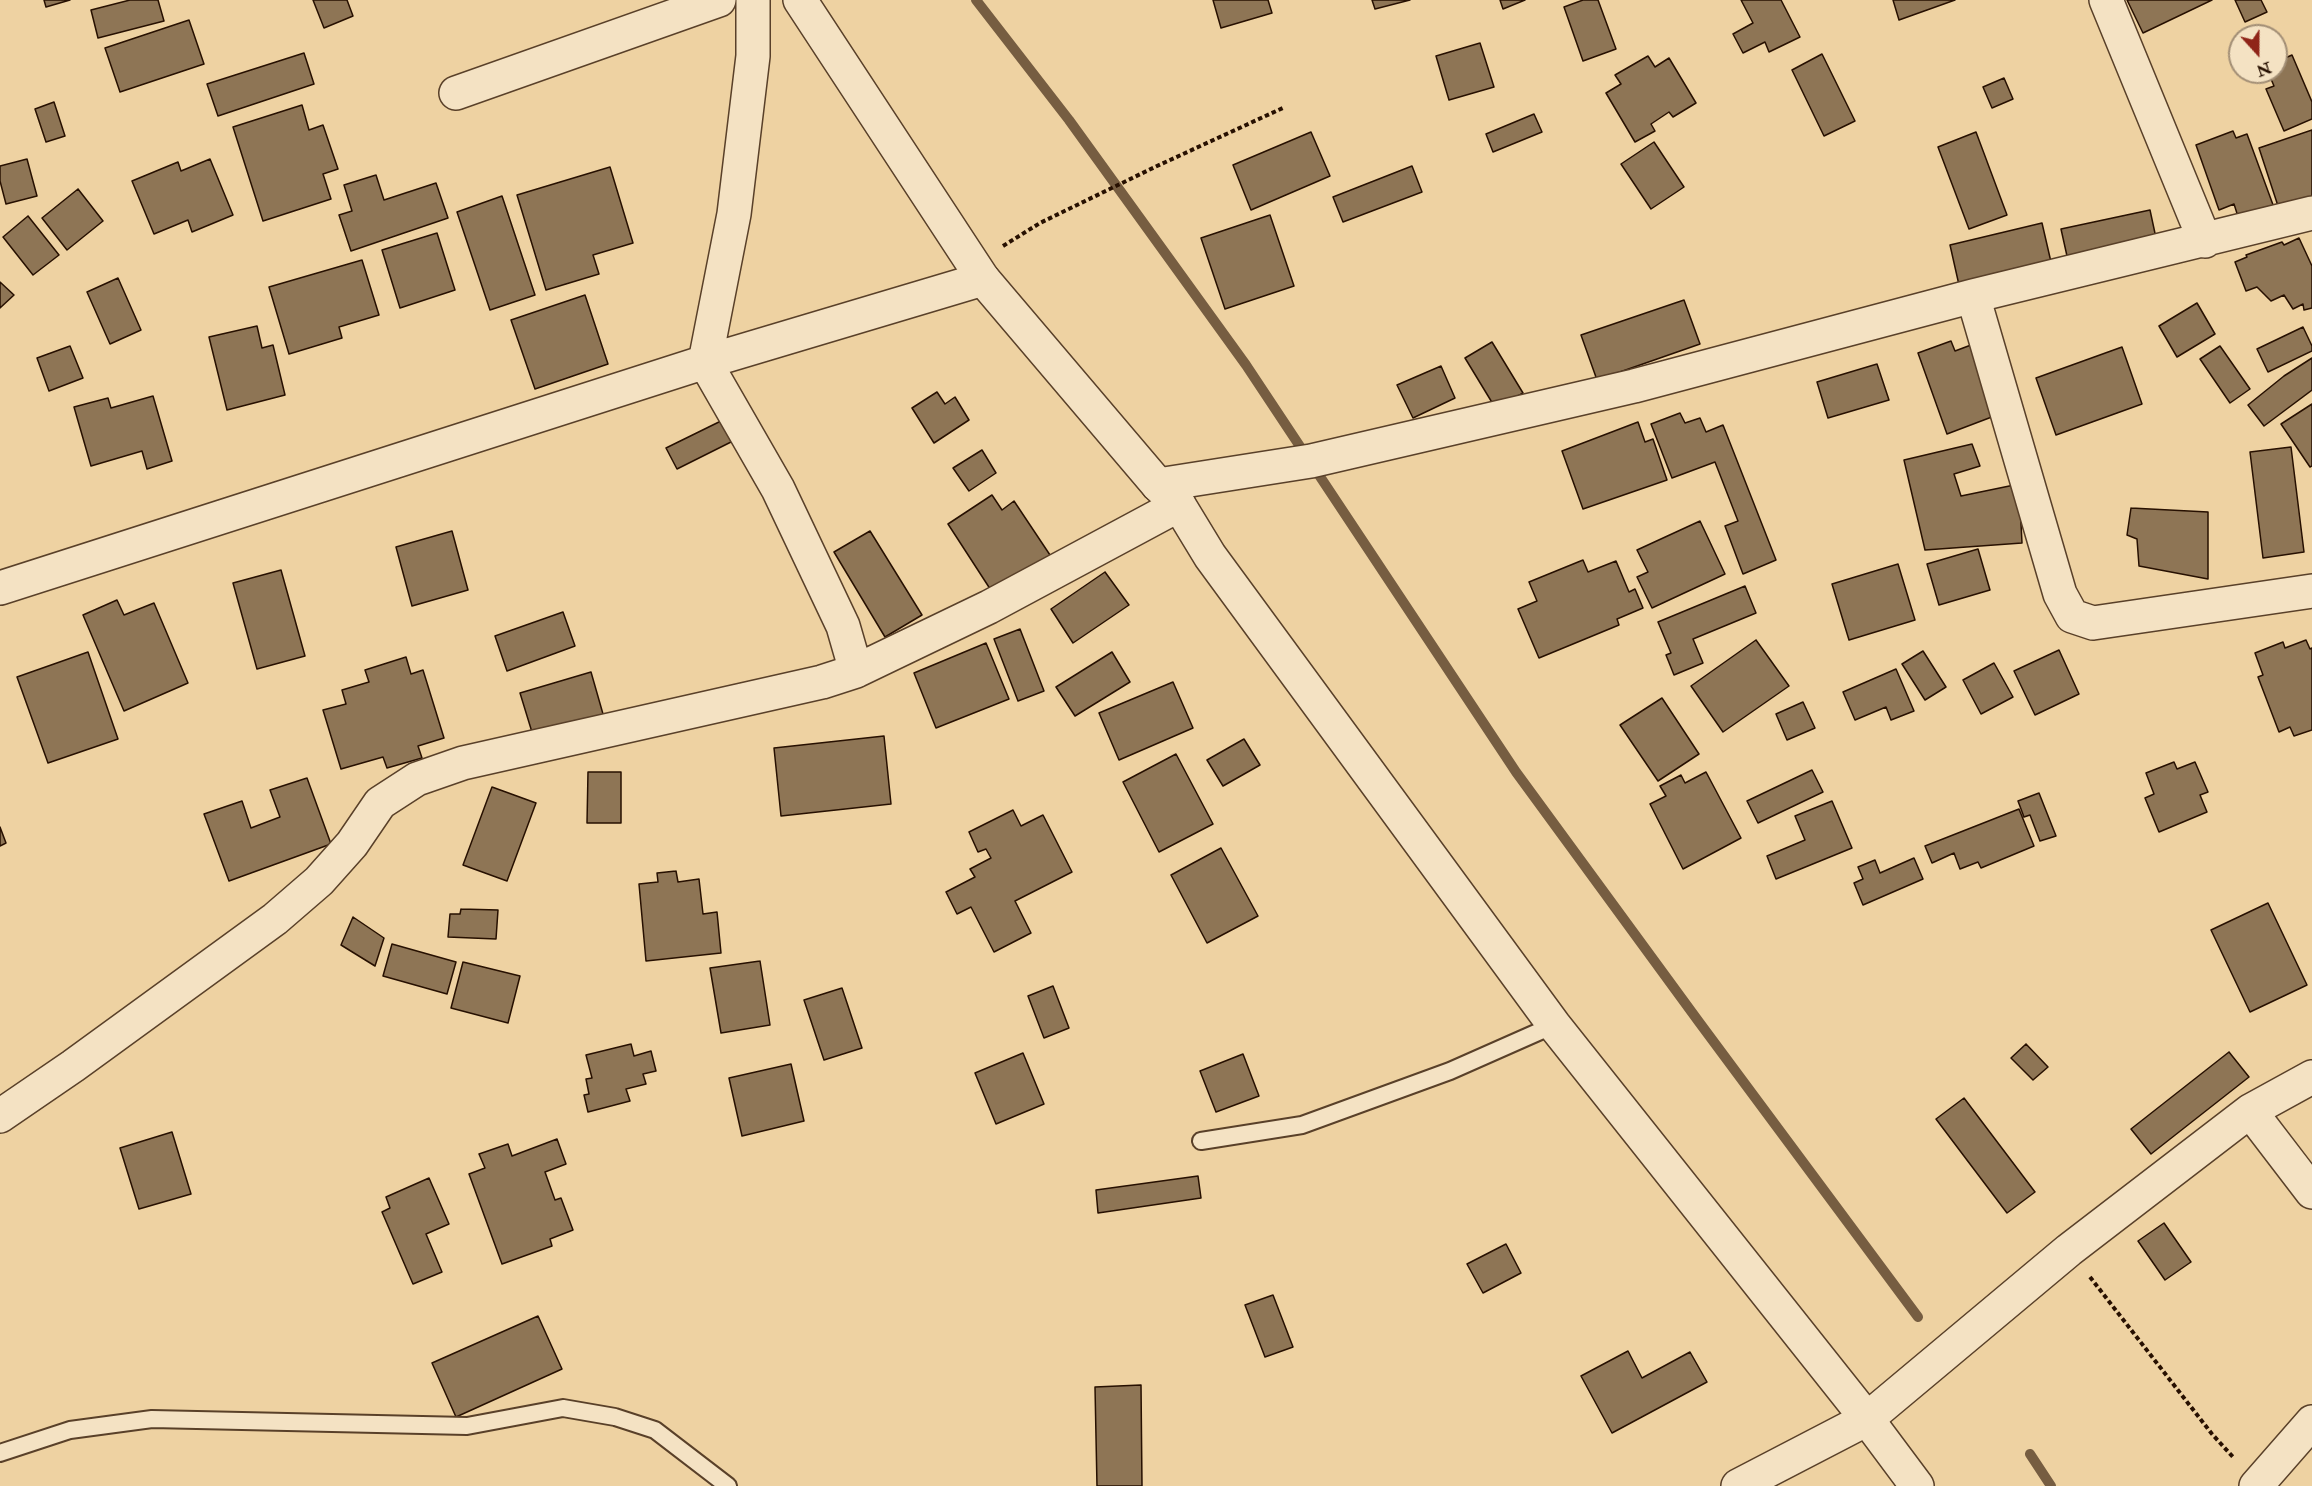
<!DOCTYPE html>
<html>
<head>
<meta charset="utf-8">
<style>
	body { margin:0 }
	#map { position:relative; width:2312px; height:1486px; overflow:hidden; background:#eed2a2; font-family:"IM FELL Double Pica",serif }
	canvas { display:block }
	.north { position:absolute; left:2228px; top:24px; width:60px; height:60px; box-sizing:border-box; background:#f4e2c3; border:2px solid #a28e75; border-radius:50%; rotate:159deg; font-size:16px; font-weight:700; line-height:24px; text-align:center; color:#271001 }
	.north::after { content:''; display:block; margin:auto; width:21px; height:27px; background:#8f2418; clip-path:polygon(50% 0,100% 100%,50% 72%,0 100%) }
</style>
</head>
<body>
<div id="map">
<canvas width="2312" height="1486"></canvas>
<div class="north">N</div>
</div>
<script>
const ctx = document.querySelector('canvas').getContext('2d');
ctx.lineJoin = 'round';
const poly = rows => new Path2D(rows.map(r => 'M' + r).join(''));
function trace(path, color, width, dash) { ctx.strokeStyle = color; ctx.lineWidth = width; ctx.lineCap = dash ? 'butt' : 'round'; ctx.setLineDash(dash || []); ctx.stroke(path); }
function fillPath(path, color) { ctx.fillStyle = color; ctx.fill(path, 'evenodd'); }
const stream = poly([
	[976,0,1069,120,1246,365,1516,772,1699,1022,1918,1317],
	[2030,1454,2051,1486]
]);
const building = poly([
	[44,0,70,0,46,7,44,0],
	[130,0,158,0,164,21,98,38,91,10,130,0],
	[313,0,347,0,353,16,324,28,313,0],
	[1213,0,1268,0,1272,13,1221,28,1213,0],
	[1372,0,1410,0,1375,9,1372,0],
	[1500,0,1525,0,1503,9,1500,0],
	[1583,0,1598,0,1616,49,1583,61,1564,7,1583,0],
	[1741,0,1781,0,1800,37,1769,52,1765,42,1743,53,1733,34,1753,23,1741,0],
	[1893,0,1955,0,1899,20,1893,0],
	[2127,0,2212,0,2143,33,2127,0],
	[2235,0,2261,0,2267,12,2245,22,2235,0],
	[189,20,204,64,120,92,105,48,189,20],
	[1480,43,1494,87,1449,100,1436,56,1480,43],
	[304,53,314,84,218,116,207,84,304,53],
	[1822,54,1855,121,1824,136,1792,70,1822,54],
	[2292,55,2312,102,2312,119,2284,131,2266,89,2274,86,2268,72,2276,72,2276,62,2292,55],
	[1648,56,1655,67,1669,58,1696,103,1673,117,1669,112,1651,124,1655,131,1635,142,1606,93,1621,84,1615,75,1648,56],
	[2004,78,2013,99,1992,108,1983,87,2004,78],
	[54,102,65,136,46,142,35,109,54,102],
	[302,105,309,130,323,125,338,169,323,174,331,199,263,221,233,127,302,105],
	[1534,114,1542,132,1493,152,1486,134,1534,114],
	[2312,130,2312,198,2279,209,2259,148,2312,130],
	[2233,131,2236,138,2247,134,2276,213,2241,226,2234,204,2219,210,2196,145,2233,131],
	[1311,132,1330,176,1251,210,1233,165,1311,132],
	[1976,132,2007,215,1969,229,1938,147,1976,132],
	[1654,142,1684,187,1651,209,1621,164,1654,142],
	[27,159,37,196,6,204,0,181,0,166,27,159],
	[210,159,233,215,192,232,188,220,154,234,132,181,178,162,181,171,210,159],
	[1412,166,1422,192,1343,222,1333,197,1412,166],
	[610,167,633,243,593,255,599,274,546,290,517,195,610,167],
	[376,175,384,200,436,183,448,218,351,251,339,215,352,211,344,185,376,175],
	[78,189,103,221,67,250,42,218,78,189],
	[502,196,535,295,490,310,457,212,502,196],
	[2150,210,2156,238,2067,256,2061,229,2150,210],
	[1270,215,1294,286,1225,309,1201,238,1270,215],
	[28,216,59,255,33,275,3,237,28,216],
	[2042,223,2051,262,1959,285,1950,245,2042,223],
	[437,233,455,290,400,308,382,250,437,233],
	[2299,238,2312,266,2312,308,2304,310,2303,304,2293,309,2284,295,2271,301,2257,287,2246,291,2235,262,2247,257,2246,255,2282,242,2284,245,2299,238],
	[362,260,379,315,339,327,342,338,289,354,269,287,362,260],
	[118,278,141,330,110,344,87,292,118,278],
	[0,282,14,295,0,308,0,282],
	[585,295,608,364,535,389,511,320,585,295],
	[1684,300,1700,344,1597,380,1581,335,1684,300],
	[2197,303,2215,334,2177,357,2159,326,2197,303],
	[257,326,262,348,273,345,285,395,227,410,209,337,257,326],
	[2303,327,2312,346,2312,351,2268,372,2257,349,2303,327],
	[1951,341,1955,351,1971,345,1997,415,1947,434,1918,353,1951,341],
	[1492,342,1523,393,1496,409,1465,358,1492,342],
	[70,346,83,378,49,391,37,358,70,346],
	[2220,346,2250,389,2230,403,2200,359,2220,346],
	[2122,347,2142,404,2056,435,2036,378,2122,347],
	[2312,358,2312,390,2264,426,2248,405,2284,376,2312,358],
	[1877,364,1889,400,1828,418,1817,382,1877,364],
	[1441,366,1455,398,1413,418,1397,385,1441,366],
	[937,392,945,404,955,397,969,420,934,443,912,408,937,392],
	[153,396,172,461,147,469,142,451,91,466,74,407,108,398,111,408,153,396],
	[2312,404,2312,466,2310,467,2281,424,2312,404],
	[1680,413,1685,423,1700,418,1706,432,1723,425,1776,560,1743,574,1725,526,1738,521,1715,462,1672,478,1651,424,1680,413],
	[725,419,735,440,677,469,666,448,725,419],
	[1638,422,1645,442,1653,439,1667,480,1583,509,1562,451,1638,422],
	[1972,444,1980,466,1954,474,1961,496,2019,484,2022,543,1925,550,1904,460,1972,444],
	[2291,447,2304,552,2263,558,2250,452,2291,447],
	[982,450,996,473,969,491,953,468,982,450],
	[992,495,1002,510,1014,501,1054,561,996,598,948,524,992,495],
	[2131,508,2208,512,2208,579,2139,566,2137,539,2127,535,2131,508],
	[1700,521,1725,574,1652,608,1637,577,1648,572,1637,550,1700,521],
	[452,531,468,590,412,606,396,547,452,531],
	[870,531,922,615,885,637,834,552,870,531],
	[1978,549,1990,590,1939,605,1927,564,1978,549],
	[1583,560,1588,572,1616,561,1629,592,1635,589,1643,608,1617,619,1619,625,1539,658,1518,609,1537,601,1529,582,1583,560],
	[1898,564,1915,620,1849,640,1832,584,1898,564],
	[281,570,305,656,257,669,233,583,281,570],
	[1105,572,1129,605,1073,643,1051,609,1105,572],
	[1745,586,1756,613,1693,639,1703,663,1674,675,1666,655,1671,653,1658,622,1745,586],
	[117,600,124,615,154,603,188,683,124,711,83,615,117,600],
	[563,612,575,646,507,671,495,636,563,612],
	[1020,629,1044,691,1018,701,994,639,1020,629],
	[1756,640,1789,686,1723,732,1691,686,1756,640],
	[2306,640,2310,649,2312,648,2312,730,2294,736,2290,727,2279,732,2258,677,2263,675,2255,653,2283,642,2285,648,2306,640],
	[986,643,1009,699,936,728,914,673,986,643],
	[2059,650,2079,694,2035,715,2014,671,2059,650],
	[1923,651,1946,687,1925,700,1902,664,1923,651],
	[88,652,118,739,48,763,17,677,88,652],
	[1112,652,1130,682,1075,716,1056,687,1112,652],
	[406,657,411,674,423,670,444,738,418,746,422,758,387,768,383,757,341,769,323,710,346,704,342,690,369,682,365,670,406,657],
	[1994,663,2013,697,1981,714,1963,680,1994,663],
	[1896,669,1914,711,1891,720,1886,707,1855,720,1843,692,1896,669],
	[591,672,605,721,535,742,520,693,591,672],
	[1173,682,1193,728,1119,760,1099,713,1173,682],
	[1662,698,1699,754,1658,781,1620,725,1662,698],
	[1803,702,1815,728,1787,740,1776,714,1803,702],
	[884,736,891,804,781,816,774,748,884,736],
	[1244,739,1260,765,1223,786,1207,760,1244,739],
	[1176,754,1213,824,1159,852,1123,782,1176,754],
	[2174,762,2177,769,2195,762,2208,792,2200,795,2207,812,2159,832,2145,798,2154,794,2146,773,2174,762],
	[1812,770,1823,792,1758,823,1747,801,1812,770],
	[588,772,621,772,621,823,587,823,588,772],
	[1706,772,1741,838,1683,869,1650,804,1666,796,1660,786,1681,775,1685,783,1706,772],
	[307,778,331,844,229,881,204,814,242,801,251,828,280,817,270,790,307,778],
	[492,787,536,803,507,881,463,865,492,787],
	[2039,793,2056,836,2040,841,2030,815,2024,817,2018,801,2039,793],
	[1832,801,1852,848,1776,879,1767,856,1805,840,1795,816,1832,801],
	[2019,809,2034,846,1981,868,1978,862,1960,869,1954,853,1932,863,1925,846,2019,809],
	[1013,810,1021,826,1043,815,1072,872,1015,901,1031,933,994,952,971,907,957,914,946,892,975,877,970,869,991,858,986,849,978,852,969,832,1013,810],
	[0,827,6,843,0,846,0,827],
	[1221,848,1258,916,1207,943,1171,875,1221,848],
	[1914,858,1923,879,1863,905,1854,883,1863,879,1858,867,1875,860,1880,873,1914,858],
	[676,871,678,882,699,879,703,914,717,912,721,953,646,961,639,884,658,882,657,873,676,871],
	[2268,903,2307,985,2250,1012,2211,930,2268,903],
	[461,909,498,910,496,939,448,937,450,914,460,914,461,909],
	[353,917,384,938,375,966,341,945,353,917],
	[392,944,456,962,447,994,383,976,392,944],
	[760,961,770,1025,721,1033,710,968,760,961],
	[463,962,520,976,508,1023,451,1008,463,962],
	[1053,986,1069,1028,1044,1038,1028,996,1053,986],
	[842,988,862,1048,824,1060,804,1000,842,988],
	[631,1044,634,1056,651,1051,656,1071,643,1074,646,1084,626,1089,630,1101,588,1112,584,1095,589,1094,586,1079,592,1078,586,1055,631,1044],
	[2026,1044,2048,1067,2033,1080,2011,1058,2026,1044],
	[2229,1052,2249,1077,2151,1154,2131,1129,2229,1052],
	[1023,1053,1044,1104,996,1124,975,1073,1023,1053],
	[1243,1054,1259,1096,1216,1112,1200,1071,1243,1054],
	[791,1064,804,1121,742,1136,729,1078,791,1064],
	[1964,1098,2035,1192,2007,1213,1936,1119,1964,1098],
	[172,1132,191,1194,139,1209,120,1148,172,1132],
	[557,1139,566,1164,545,1172,555,1200,561,1198,573,1230,550,1239,552,1246,502,1264,469,1174,485,1168,479,1154,508,1144,512,1156,557,1139],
	[1198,1176,1201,1198,1098,1213,1096,1190,1198,1176],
	[429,1178,449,1224,426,1234,442,1272,413,1284,382,1212,390,1208,386,1197,429,1178],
	[2164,1223,2191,1262,2165,1280,2138,1241,2164,1223],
	[1506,1244,1521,1273,1483,1293,1467,1264,1506,1244],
	[1273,1295,1293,1347,1265,1357,1245,1305,1273,1295],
	[538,1316,562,1369,456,1417,432,1363,538,1316],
	[1628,1351,1642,1378,1690,1352,1707,1382,1612,1433,1581,1376,1628,1351],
	[1141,1385,1142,1486,1097,1486,1095,1387,1141,1385]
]);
const path = poly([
	[1003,246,1040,223,1157,166,1285,107],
	[2090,1277,2212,1434,2233,1457]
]);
const service = poly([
	[1201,1141,1302,1125,1450,1071,1554,1025],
	[0,1453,70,1430,152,1419,467,1426,563,1408,615,1417,655,1430,728,1486]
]);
const minor = poly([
	[753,0,753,56,734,214,705,362,778,489,843,626,856,671],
	[2106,0,2205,241],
	[456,93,719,0],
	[1973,296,2060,594,2072,616,2093,623,2312,591],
	[1158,485,1311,461,1634,386,1973,296,2312,213],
	[0,588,705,362,983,279],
	[2250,1111,2312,1192],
	[0,1116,73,1066,275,919,319,881,352,844,380,803,417,779,463,763,822,682,856,671,989,607,1179,505],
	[1738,1486,1867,1419,2069,1250,2250,1111,2312,1077],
	[2256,1486,2312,1422]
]);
const tertiary = poly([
	[800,0,983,279,1158,485,1179,505,1210,556,1554,1025,1867,1419,1917,1486]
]);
trace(stream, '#765d41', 10);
fillPath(building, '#8e7555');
trace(building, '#271001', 1.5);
trace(service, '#594029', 20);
trace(minor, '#594029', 36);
trace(tertiary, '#594029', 36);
trace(path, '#271001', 4, [4.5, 3]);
trace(service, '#f4e2c3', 16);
trace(minor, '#f4e2c3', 33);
trace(tertiary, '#f4e2c3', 33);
</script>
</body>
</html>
